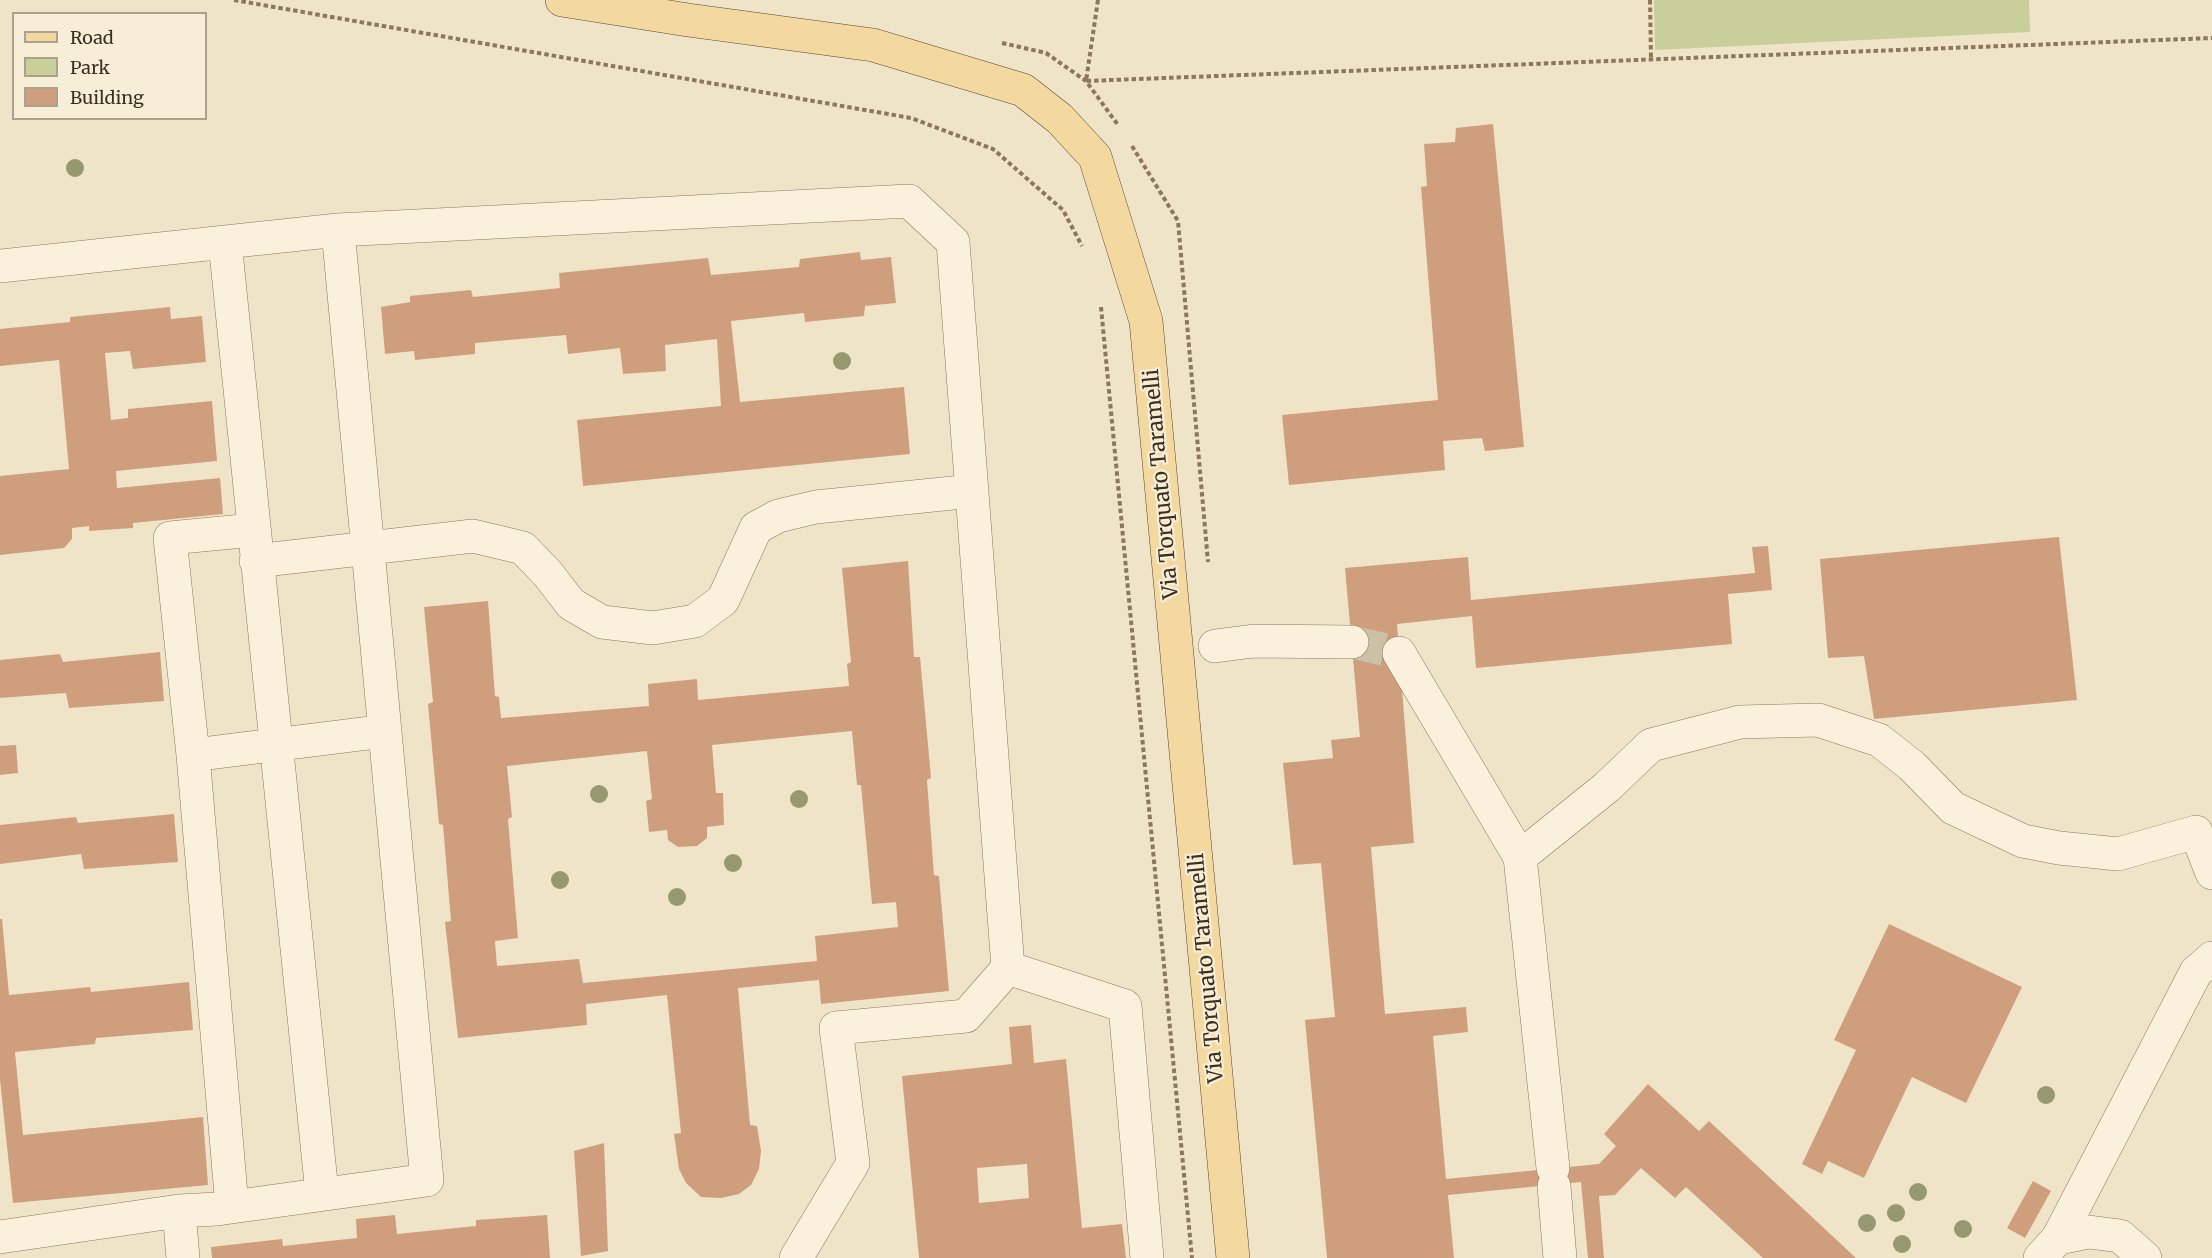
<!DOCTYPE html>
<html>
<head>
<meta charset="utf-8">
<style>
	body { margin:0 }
	#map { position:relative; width:2212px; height:1258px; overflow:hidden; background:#f0e4c8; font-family:Merriweather,serif }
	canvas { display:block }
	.legend { position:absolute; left:12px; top:12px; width:195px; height:108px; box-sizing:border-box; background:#f7eed8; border:2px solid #ada18e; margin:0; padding:8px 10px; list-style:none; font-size:18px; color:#3d2e20 }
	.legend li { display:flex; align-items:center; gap:12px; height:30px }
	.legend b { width:30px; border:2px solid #ada18e }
</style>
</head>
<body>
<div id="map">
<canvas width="2212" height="1258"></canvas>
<ul class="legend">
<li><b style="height:8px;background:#f3d9a0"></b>Road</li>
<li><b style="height:16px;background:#c9cf9b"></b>Park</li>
<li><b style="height:16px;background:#cf9f7d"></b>Building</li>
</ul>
</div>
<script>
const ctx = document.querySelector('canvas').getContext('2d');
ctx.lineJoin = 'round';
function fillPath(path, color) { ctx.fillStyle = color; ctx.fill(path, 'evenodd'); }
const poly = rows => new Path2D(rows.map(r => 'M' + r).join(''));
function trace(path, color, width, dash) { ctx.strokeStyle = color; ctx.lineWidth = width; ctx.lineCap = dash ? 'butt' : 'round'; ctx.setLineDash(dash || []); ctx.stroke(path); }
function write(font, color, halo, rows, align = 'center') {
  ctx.font = font + ' Merriweather,serif'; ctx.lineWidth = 4.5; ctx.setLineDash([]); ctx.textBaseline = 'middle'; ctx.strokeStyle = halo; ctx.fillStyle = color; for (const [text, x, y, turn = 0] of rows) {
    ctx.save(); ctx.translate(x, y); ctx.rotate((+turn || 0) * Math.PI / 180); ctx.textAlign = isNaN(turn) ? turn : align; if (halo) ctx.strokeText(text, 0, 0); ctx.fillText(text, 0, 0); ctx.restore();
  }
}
const green = poly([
	[1654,0,2029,0,2030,32,1655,50]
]);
const building = poly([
	[1493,124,1524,447,1485,451,1482,438,1443,441,1445,470,1289,485,1282,415,1438,400,1421,187,1427,186,1424,144,1455,142,1456,128],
	[860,252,861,260,891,257,896,303,865,306,864,316,805,322,804,313,731,321,740,402,904,387,910,454,583,486,577,420,721,406,717,339,665,345,666,371,623,374,620,348,568,354,566,335,475,343,475,354,415,360,414,351,385,354,381,307,410,302,410,296,471,290,473,297,560,288,559,273,708,258,711,275,799,267,800,259],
	[170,307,171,319,202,316,206,362,133,369,130,351,105,353,111,420,128,418,128,409,212,401,217,461,116,471,117,488,220,478,223,514,133,523,133,528,89,531,89,526,72,528,72,539,64,548,0,555,0,476,69,469,59,360,0,366,0,329,70,322,70,317],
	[2059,537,2077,700,1874,719,1864,656,1828,658,1820,559],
	[1768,546,1772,590,1728,594,1732,644,1476,668,1472,616,1397,624,1414,843,1371,847,1385,1014,1466,1007,1468,1032,1433,1036,1446,1179,1599,1164,1616,1146,1604,1134,1648,1084,1699,1131,1709,1121,1856,1258,1763,1258,1686,1187,1675,1198,1641,1168,1615,1195,1599,1196,1604,1258,1588,1258,1581,1182,1448,1195,1454,1258,1327,1258,1305,1020,1335,1017,1321,863,1293,865,1283,763,1333,758,1331,740,1360,737,1345,568,1468,557,1471,600,1755,573,1752,547],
	[908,561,914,657,920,657,931,778,927,780,934,875,939,876,949,991,821,1004,819,980,738,988,750,1125,757,1126,761,1151,759,1169,751,1185,739,1194,721,1198,701,1197,686,1183,679,1169,674,1134,681,1133,667,995,586,1004,587,1025,458,1038,445,922,451,921,443,825,439,824,428,704,433,702,424,607,488,601,495,696,499,697,501,718,649,706,648,684,697,679,698,700,849,686,847,664,851,662,842,568],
	[852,731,857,785,861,785,872,904,896,902,898,927,815,936,817,961,583,983,579,959,497,966,495,941,518,938,508,819,512,817,507,766,647,751,652,799,646,801,649,832,667,830,668,840,678,847,697,846,707,838,707,827,724,825,723,793,716,793,712,745],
	[160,652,164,701,69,708,66,693,0,698,0,660,60,654,63,662],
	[16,745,18,773,0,775,0,746],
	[174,814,178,862,84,869,81,854,0,864,0,825,76,817,78,823],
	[0,919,2,919,9,995,90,987,91,992,189,982,193,1030,96,1038,95,1044,15,1052,23,1135,203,1117,208,1185,13,1203,0,1080],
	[1889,924,2022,987,1966,1103,1912,1077,1864,1178,1828,1161,1822,1174,1802,1164,1856,1050,1834,1040],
	[1031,1025,1034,1063,1066,1059,1082,1228,1122,1224,1126,1258,919,1258,902,1076,1012,1064,1009,1027],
	[1027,1164,1029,1198,979,1203,977,1168],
	[604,1143,608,1251,581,1256,574,1151],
	[2033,1181,2051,1191,2025,1238,2007,1228],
	[395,1215,397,1234,476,1226,476,1220,547,1215,550,1258,212,1258,211,1247,282,1239,283,1246,357,1238,356,1219]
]);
const minorTunnel = poly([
	[1352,642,1399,653]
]);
const path = poly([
	[234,0,911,118,993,149,1063,210,1082,246],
	[1098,0,1086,81,2212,38],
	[1650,0,1651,59],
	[1002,43,1046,53,1086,81,1118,125],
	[1132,146,1178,221,1208,562],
	[1101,307,1192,1258]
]);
const minor = poly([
	[225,242,322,1193],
	[0,266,338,230,909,201,953,242,1008,968,966,1016,836,1028,853,1163,796,1258],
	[256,561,473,536,523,548,548,574,571,604,602,622,653,628,695,621,723,600,756,528,778,516,816,507,972,491],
	[1215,646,1254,641,1352,642],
	[1399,653,1520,857,1553,1168],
	[193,755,385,731],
	[1520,857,1607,787,1651,745,1740,722,1818,720,1879,740,1912,766,1953,808,2023,841,2059,848,2118,854,2196,832,2212,873],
	[1008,968,1125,1006,1147,1258],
	[1554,1186,1560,1258],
	[232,1206,193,755,170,538,253,530],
	[179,1211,183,1258],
	[0,1237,179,1211,217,1209,427,1180,338,230],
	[2058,1238,2196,972,2212,958],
	[2040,1258,2058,1238,2089,1232,2120,1236,2145,1258]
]);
const major = poly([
	[562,0,688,20,873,45,1023,90,1060,119,1095,157,1146,321,1233,1258]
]);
const trees = [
	[75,168],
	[842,361],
	[599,794],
	[799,799],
	[733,863],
	[560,880],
	[677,897],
	[2046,1095],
	[1918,1192],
	[1896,1213],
	[1867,1223],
	[1963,1229],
	[1902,1244]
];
const streetNames = [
	["Via Torquato Taramelli",1162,484,-95],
	["Via Torquato Taramelli",1207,968,-95]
];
fillPath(green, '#c9cf9b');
fillPath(building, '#cf9f7d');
trace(minorTunnel, '#ccc0a6', 33, [33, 16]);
trace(minor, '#8d765c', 34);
trace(major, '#5b4430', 34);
trace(path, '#8d765c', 4, [4.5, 3]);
trace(minor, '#faf1dc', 33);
trace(major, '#f3d9a0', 33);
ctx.fillStyle = '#96986f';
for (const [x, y] of trees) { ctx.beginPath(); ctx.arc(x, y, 9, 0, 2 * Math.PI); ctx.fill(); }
write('21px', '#3d2e20', '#f7eed8', streetNames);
</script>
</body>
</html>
